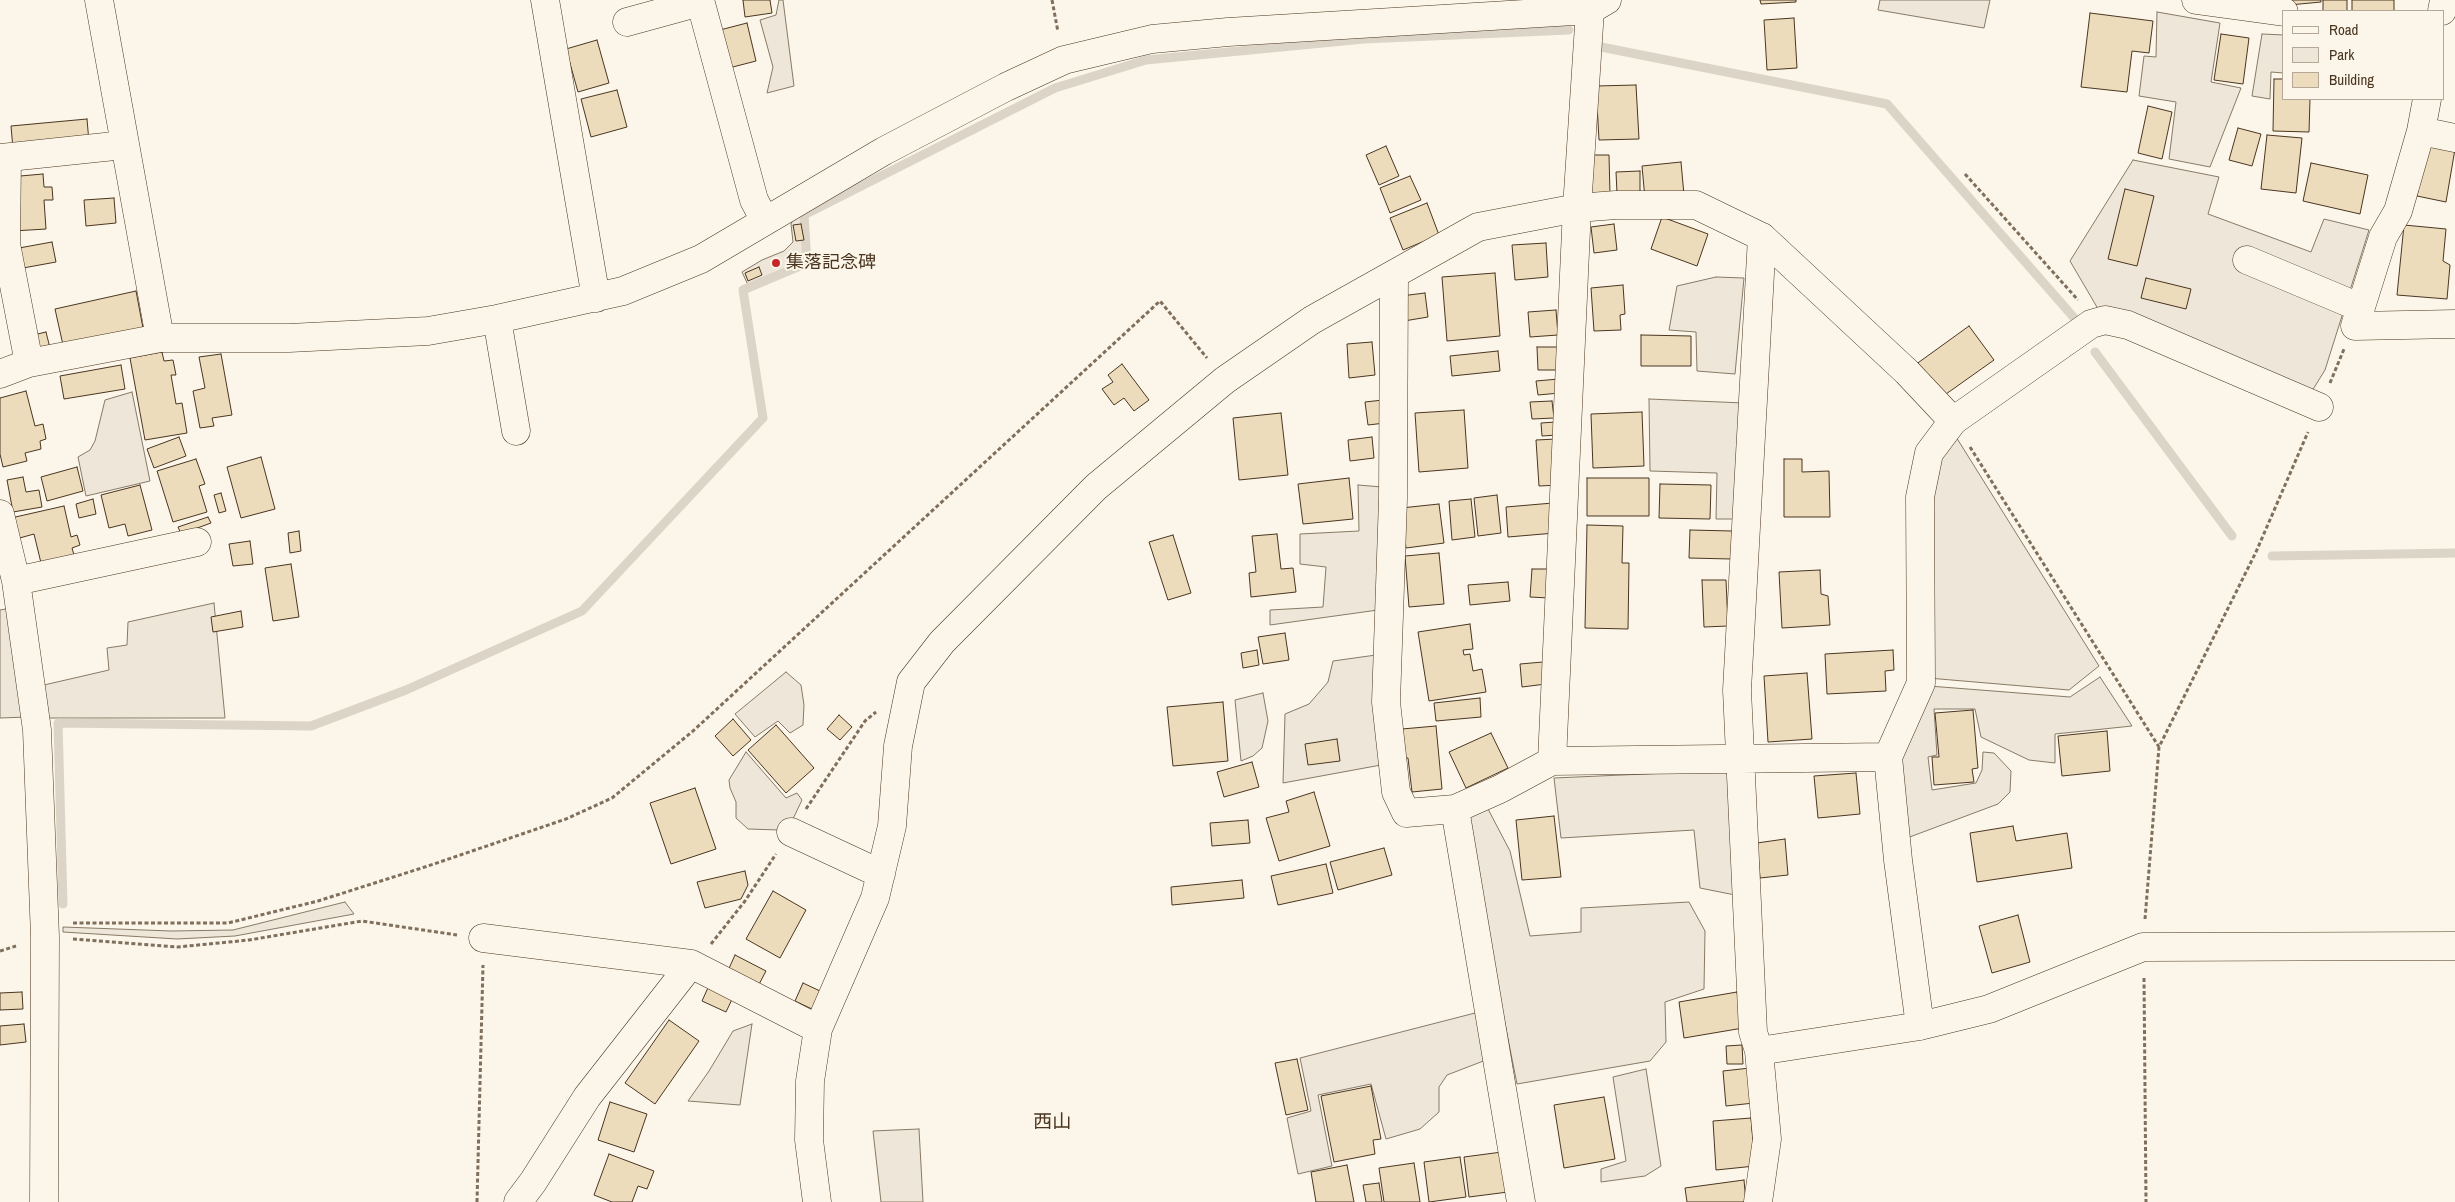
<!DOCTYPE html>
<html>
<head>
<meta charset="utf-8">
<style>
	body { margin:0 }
	#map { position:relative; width:2455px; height:1202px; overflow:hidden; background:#fbf6e9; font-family:"Archivo Narrow",sans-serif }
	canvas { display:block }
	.legend { position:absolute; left:2282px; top:10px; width:162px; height:90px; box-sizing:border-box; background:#fbf6e9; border:1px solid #b4a999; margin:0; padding:6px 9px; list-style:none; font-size:15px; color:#4a3520 }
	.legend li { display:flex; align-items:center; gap:10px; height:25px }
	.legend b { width:25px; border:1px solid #b4a999 }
</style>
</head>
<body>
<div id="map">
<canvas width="2455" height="1202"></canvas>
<ul class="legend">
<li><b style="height:6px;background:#fbf6e9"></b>Road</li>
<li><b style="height:14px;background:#ede6d9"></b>Park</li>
<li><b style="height:14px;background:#ecdcbc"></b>Building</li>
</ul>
</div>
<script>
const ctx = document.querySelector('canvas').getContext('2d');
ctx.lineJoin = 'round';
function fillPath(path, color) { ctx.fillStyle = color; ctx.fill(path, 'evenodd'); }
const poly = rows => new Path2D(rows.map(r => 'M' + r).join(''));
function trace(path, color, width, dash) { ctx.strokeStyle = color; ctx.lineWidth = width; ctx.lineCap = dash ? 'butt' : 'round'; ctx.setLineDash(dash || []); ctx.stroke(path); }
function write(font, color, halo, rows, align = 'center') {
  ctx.font = font + ' "Archivo Narrow","Noto Sans JP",sans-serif'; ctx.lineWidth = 4; ctx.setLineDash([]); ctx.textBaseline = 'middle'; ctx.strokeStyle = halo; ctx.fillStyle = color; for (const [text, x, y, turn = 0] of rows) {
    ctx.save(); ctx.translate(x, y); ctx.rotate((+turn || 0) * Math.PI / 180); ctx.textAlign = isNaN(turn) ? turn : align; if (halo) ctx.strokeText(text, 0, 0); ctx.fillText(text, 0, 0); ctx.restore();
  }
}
const green = poly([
	[779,0,783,0,794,86,767,93,773,67,760,20,776,15,779,0],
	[1880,0,1990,0,1984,28,1878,10,1880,0],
	[2157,12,2220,23,2211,82,2241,88,2210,167,2169,159,2176,102,2139,96,2144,56,2156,57,2157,12],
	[2262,34,2284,35,2284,73,2271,72,2270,99,2252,96,2262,34],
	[2133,160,2219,177,2208,214,2311,252,2324,219,2369,230,2325,370,2312,391,2101,314,2070,261,2133,160],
	[803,211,806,262,748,285,742,272,762,260,784,251,793,242,791,224,794,217,803,211],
	[1716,277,1744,278,1735,374,1697,371,1696,332,1669,330,1677,286,1716,277],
	[132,392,150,481,86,496,78,457,90,450,95,441,105,400,132,392],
	[1649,399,1744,403,1736,519,1716,519,1717,473,1650,471,1649,399],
	[1953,432,2099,666,2069,690,1928,678,1935,456,1953,432],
	[1358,485,1382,487,1378,610,1270,625,1270,610,1323,607,1326,567,1300,564,1300,534,1359,531,1358,485],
	[214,603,225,718,49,718,44,685,109,670,107,648,127,645,128,622,214,603],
	[11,608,28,717,0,718,0,610,11,608],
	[1376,655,1381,765,1283,783,1285,714,1309,704,1328,682,1333,661,1376,655],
	[786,672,801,685,804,705,803,725,790,733,778,721,755,737,735,714,786,672],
	[2100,677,2132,726,2055,734,2055,763,2029,760,1981,737,1975,709,1934,709,1937,755,1928,757,1932,790,1976,783,1982,770,1983,752,1994,753,2011,771,2010,792,1998,804,1907,838,1896,762,1929,686,2070,697,2100,677],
	[1263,693,1268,721,1262,748,1253,756,1241,761,1235,700,1263,693],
	[746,752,786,798,797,793,802,800,792,821,779,830,748,829,736,818,736,802,730,788,729,780,746,752],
	[1735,770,1740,896,1700,888,1694,830,1561,838,1554,778,1735,770],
	[1488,809,1510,851,1530,936,1581,932,1581,908,1689,902,1705,931,1704,989,1665,1002,1666,1042,1650,1061,1517,1084,1464,818,1488,809],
	[345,902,354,914,235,936,177,939,63,932,63,927,171,931,233,930,345,902],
	[1479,1012,1486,1060,1447,1075,1439,1087,1439,1112,1420,1129,1386,1139,1371,1084,1318,1095,1332,1166,1298,1174,1287,1118,1311,1111,1300,1058,1479,1012],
	[752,1024,740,1105,688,1101,709,1071,733,1031,752,1024],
	[1646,1069,1661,1166,1645,1176,1601,1182,1601,1169,1626,1161,1613,1077,1646,1069],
	[919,1129,923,1202,881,1202,873,1131,919,1129]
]);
const stream = poly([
	[1596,46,1887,104,2076,320],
	[2095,352,2232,536],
	[2272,556,2455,553],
	[63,904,58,723,311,726,406,690,582,611,763,418,743,290,807,263,804,215,1055,88,1146,60,1364,39,1569,30]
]);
const building = poly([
	[743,0,770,0,772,13,745,17,743,0],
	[1760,0,1796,0,1796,2,1761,4,1760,0],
	[2279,0,2321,0,2321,2,2279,6,2279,0],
	[2323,0,2347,0,2347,11,2323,11,2323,0],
	[2352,0,2394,0,2394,11,2352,11,2352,0],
	[2090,13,2153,21,2149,53,2132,51,2127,92,2081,87,2090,13],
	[1794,18,1797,68,1767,70,1764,20,1794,18],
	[747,23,756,61,725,69,716,31,747,23],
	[2221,34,2249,38,2243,84,2214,80,2221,34],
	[597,40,609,83,578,92,566,49,597,40],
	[2274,79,2284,79,2284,99,2310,99,2309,132,2273,131,2274,79],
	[1636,85,1639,139,1599,140,1596,86,1636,85],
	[617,90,627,127,591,137,581,99,617,90],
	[2148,106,2172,112,2162,159,2138,153,2148,106],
	[87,119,89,142,13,149,11,126,87,119],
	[2238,128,2261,134,2252,166,2229,160,2238,128],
	[2267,135,2302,138,2296,193,2261,189,2267,135],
	[2426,144,2455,149,2446,202,2417,196,2426,144],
	[1386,146,1399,176,1379,185,1366,155,1386,146],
	[1588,155,1609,155,1610,195,1589,195,1588,155],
	[1681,162,1684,195,1645,199,1642,166,1681,162],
	[2311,163,2368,175,2360,214,2303,201,2311,163],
	[1640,171,1640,192,1617,193,1616,172,1640,171],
	[43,174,44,187,52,187,53,200,44,200,46,229,13,231,9,177,43,174],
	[1410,176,1421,200,1390,213,1380,188,1410,176],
	[2125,189,2154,196,2137,266,2108,259,2125,189],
	[114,198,116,223,86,226,84,200,114,198],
	[1427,203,1439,235,1403,250,1390,218,1427,203],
	[1662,217,1708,234,1697,266,1651,249,1662,217],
	[801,224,804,240,796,241,793,225,801,224],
	[1614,224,1617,250,1594,253,1591,227,1614,224],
	[2404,225,2446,229,2443,261,2450,265,2447,299,2397,295,2404,225],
	[52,242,56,262,23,268,19,248,52,242],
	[1546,243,1548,277,1515,280,1512,245,1546,243],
	[759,267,762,275,748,281,745,273,759,267],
	[1495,273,1500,336,1447,341,1442,277,1495,273],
	[2146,278,2191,289,2186,309,2141,298,2146,278],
	[1623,285,1625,314,1620,315,1621,330,1594,331,1591,288,1623,285],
	[136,291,143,328,63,345,55,309,136,291],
	[1425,293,1428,317,1404,321,1401,296,1425,293],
	[1556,310,1558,335,1530,337,1528,312,1556,310],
	[1969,326,1994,360,1939,399,1915,365,1969,326],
	[46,332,51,352,29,356,25,337,46,332],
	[1641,335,1691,336,1691,366,1641,366,1641,335],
	[1372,342,1375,375,1349,378,1347,344,1372,342],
	[1537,347,1564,347,1565,370,1538,370,1537,347],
	[1498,351,1500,371,1452,376,1450,356,1498,351],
	[162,352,164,361,173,360,176,375,171,375,176,404,182,403,187,433,145,440,130,358,162,352],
	[221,354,232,415,212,418,214,426,200,428,193,391,205,388,199,357,221,354],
	[1122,364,1149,400,1134,411,1124,398,1114,405,1102,389,1113,382,1108,375,1122,364],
	[121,365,125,389,64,399,60,376,121,365],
	[1559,379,1560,393,1538,395,1536,381,1559,379],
	[26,391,35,426,43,424,46,439,40,441,41,449,25,453,27,461,3,467,0,454,0,398,26,391],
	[1383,400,1385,423,1368,425,1365,402,1383,400],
	[1552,401,1554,418,1532,419,1530,402,1552,401],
	[1464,410,1468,468,1419,472,1415,413,1464,410],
	[1642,412,1644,466,1593,468,1591,414,1642,412],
	[1281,413,1288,475,1239,480,1233,418,1281,413],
	[1556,422,1557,435,1542,436,1541,423,1556,422],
	[179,437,186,456,154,468,147,449,179,437],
	[1372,437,1374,458,1350,461,1348,440,1372,437],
	[1557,439,1560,485,1539,486,1536,440,1557,439],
	[261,457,275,509,241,518,227,467,261,457],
	[196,459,205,484,199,486,207,512,173,522,157,471,196,459],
	[1784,459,1802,459,1802,472,1829,471,1830,517,1784,517,1784,459],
	[77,467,83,491,47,501,41,477,77,467],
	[23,477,26,492,39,490,42,507,13,512,7,480,23,477],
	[1349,478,1353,519,1303,524,1298,484,1349,478],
	[1587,478,1649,478,1649,516,1587,516,1587,478],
	[1660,484,1711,485,1710,519,1659,518,1660,484],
	[140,485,152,530,128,536,125,524,109,528,101,495,140,485],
	[221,493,226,511,219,513,214,495,221,493],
	[1497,495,1501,533,1478,536,1474,498,1497,495],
	[93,499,96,514,79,518,76,504,93,499],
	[1471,499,1475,537,1452,540,1449,501,1471,499],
	[1553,503,1555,533,1508,537,1506,507,1553,503],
	[1439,504,1444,543,1406,548,1401,508,1439,504],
	[64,506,71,537,77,535,80,545,72,548,74,555,41,563,34,534,16,539,11,518,64,506],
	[208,517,211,523,181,534,178,527,208,517],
	[1587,525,1623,526,1622,563,1629,563,1628,629,1585,628,1587,525],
	[1690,530,1732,531,1731,559,1689,558,1690,530],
	[299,531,301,551,290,553,288,533,299,531],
	[1277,534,1281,569,1293,568,1296,592,1251,597,1249,573,1256,572,1252,536,1277,534],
	[1173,535,1191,593,1168,600,1149,542,1173,535],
	[250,541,253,564,233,566,229,544,250,541],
	[1439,553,1444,604,1409,607,1405,556,1439,553],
	[291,564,299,617,273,621,265,568,291,564],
	[1532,569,1551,569,1549,598,1530,597,1532,569],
	[1820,570,1821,594,1828,596,1830,625,1782,628,1779,572,1820,570],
	[1702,580,1726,580,1728,626,1704,627,1702,580],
	[1508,582,1510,601,1470,605,1468,585,1508,582],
	[241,611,243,627,213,632,211,617,241,611],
	[1470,624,1473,649,1463,650,1464,655,1470,654,1473,671,1482,669,1486,692,1429,701,1418,632,1470,624],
	[1285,633,1289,660,1263,664,1258,637,1285,633],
	[1257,650,1259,665,1243,668,1241,653,1257,650],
	[1893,650,1894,670,1885,671,1886,691,1827,694,1825,654,1893,650],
	[1543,662,1546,684,1522,687,1520,664,1543,662],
	[1807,673,1812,739,1768,742,1764,676,1807,673],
	[1480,698,1481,717,1436,721,1434,703,1480,698],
	[1223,702,1228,761,1173,766,1167,707,1223,702],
	[1973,710,1978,768,1972,769,1974,782,1934,785,1932,757,1939,757,1935,713,1973,710],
	[839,715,852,727,840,740,827,729,839,715],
	[733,719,751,740,733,756,715,736,733,719],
	[776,725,814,768,786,793,748,750,776,725],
	[1436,726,1442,789,1412,792,1408,758,1404,758,1402,729,1436,726],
	[2107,731,2110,771,2062,776,2058,736,2107,731],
	[1491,733,1508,768,1466,788,1449,752,1491,733],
	[1337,739,1340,761,1308,765,1305,744,1337,739],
	[1252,762,1259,787,1224,797,1217,772,1252,762],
	[1856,773,1860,814,1818,818,1814,776,1856,773],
	[695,788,716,849,671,864,650,803,695,788],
	[1314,792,1330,846,1279,861,1266,818,1289,812,1286,801,1314,792],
	[1554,816,1561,877,1522,880,1516,820,1554,816],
	[1248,820,1250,843,1212,846,1210,823,1248,820],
	[2013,826,2016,841,2067,833,2072,868,1977,882,1970,833,2013,826],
	[1785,839,1788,875,1760,878,1757,843,1785,839],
	[1384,848,1392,875,1338,890,1330,862,1384,848],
	[1326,864,1333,893,1278,905,1271,876,1326,864],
	[745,871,748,885,741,899,705,908,697,882,745,871],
	[1242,880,1244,898,1172,905,1171,887,1242,880],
	[773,891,806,910,780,958,746,939,773,891],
	[2018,915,2030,962,1992,973,1979,926,2018,915],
	[735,955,766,971,756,990,726,975,735,955],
	[711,981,735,993,726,1012,702,1001,711,981],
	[803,983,820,991,812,1009,795,1001,803,983],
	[22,992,23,1009,0,1010,0,993,22,992],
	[1737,992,1743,1028,1684,1038,1679,1002,1737,992],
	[669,1020,699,1041,655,1104,625,1083,669,1020],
	[24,1024,26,1042,0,1045,0,1026,24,1024],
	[1742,1045,1743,1064,1727,1064,1726,1046,1742,1045],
	[1297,1059,1308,1110,1286,1115,1275,1063,1297,1059],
	[1750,1068,1754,1103,1726,1106,1723,1071,1750,1068],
	[1371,1086,1381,1139,1373,1140,1375,1154,1334,1162,1321,1096,1371,1086],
	[1604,1097,1615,1159,1564,1168,1554,1105,1604,1097],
	[610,1102,647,1114,634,1152,598,1140,610,1102],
	[1751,1118,1755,1166,1716,1170,1713,1121,1751,1118],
	[1502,1152,1508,1192,1469,1197,1464,1157,1502,1152],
	[609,1154,654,1171,647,1189,638,1186,632,1202,612,1202,594,1195,609,1154],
	[1460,1157,1466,1197,1429,1202,1424,1162,1460,1157],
	[1414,1163,1420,1202,1384,1202,1379,1168,1414,1163],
	[1347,1165,1354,1202,1316,1202,1311,1172,1347,1165],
	[1744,1180,1746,1202,1687,1202,1685,1188,1744,1180],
	[1379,1183,1382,1202,1366,1202,1363,1185,1379,1183]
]);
const path = poly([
	[1052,0,1058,32],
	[1965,174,2078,300],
	[2330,383,2344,349],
	[1970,447,2159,747],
	[806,809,865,721,876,712],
	[2145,919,2159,747,2256,552,2308,432],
	[73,923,228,923,318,901,428,866,566,819,612,798,693,731,1160,301,1207,358],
	[73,939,178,947,249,940,362,921,457,935],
	[711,944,745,901,776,854],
	[0,951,16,946],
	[2144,978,2146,1202],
	[477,1202,483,965]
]);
const minor = poly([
	[99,0,160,338],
	[545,0,596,298],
	[700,0,754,200,765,221],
	[2196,0,2284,12],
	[2442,11,2444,0],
	[627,22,700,2],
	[2427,99,2421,131,2398,211,2383,237,2355,326,2455,324],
	[2421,131,2455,138],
	[0,158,124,145],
	[7,158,6,244,29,363],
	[2247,260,2359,307],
	[1394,274,1393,499,1386,702,1396,792,1406,813,1455,809,1500,789,1552,761,1888,757],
	[497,319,516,431],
	[0,374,29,363,160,338,289,338,428,331,497,319,623,291,701,259,884,151,1006,87,1064,60,1152,39,1228,32,1590,10,1607,0],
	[0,514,16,581,37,730,45,937,44,1202],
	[16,581,197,542],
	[1552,761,1577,208,1590,10],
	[1455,809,1521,1202],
	[791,832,881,874],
	[483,938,691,964,818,1029],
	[1920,1026,1898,860,1888,757,1921,683,1920,497,1929,453,1953,421,2091,324,2105,320,2128,325,2319,407],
	[1759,1051,1753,1032,1737,690,1762,237],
	[518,1202,533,1182,587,1097,691,964],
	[817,1202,809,1140,810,1081,818,1029,875,898,892,826,898,746,911,682,942,642,1096,487,1225,380,1312,320,1478,227,1577,208,1616,205,1696,205,1762,237,1907,372,1953,421],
	[1758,1202,1767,1139,1759,1051,1920,1026,1989,1009,2143,947,2455,946]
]);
const markers = [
	[776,263,5,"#c62828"]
];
const poiNames = [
	["集落記念碑",786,263]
];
const neighbourhoodNames = [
	["西山",1052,1123]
];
fillPath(green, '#ede6d9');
trace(green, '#887966', 1);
trace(stream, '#dcd4c6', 9);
fillPath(building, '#ecdcbc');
trace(building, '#4a3520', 1);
trace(minor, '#4a3520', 29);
trace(path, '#7f6f5c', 3, [4, 2.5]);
trace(minor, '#fbf6e9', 28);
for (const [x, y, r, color] of markers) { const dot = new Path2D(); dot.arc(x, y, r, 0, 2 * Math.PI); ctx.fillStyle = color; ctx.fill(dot); trace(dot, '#fbf6e9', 2); }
write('18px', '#4a3520', '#fbf6e9', poiNames, 'left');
write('19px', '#4a3520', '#fbf6e9', neighbourhoodNames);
</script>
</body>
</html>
